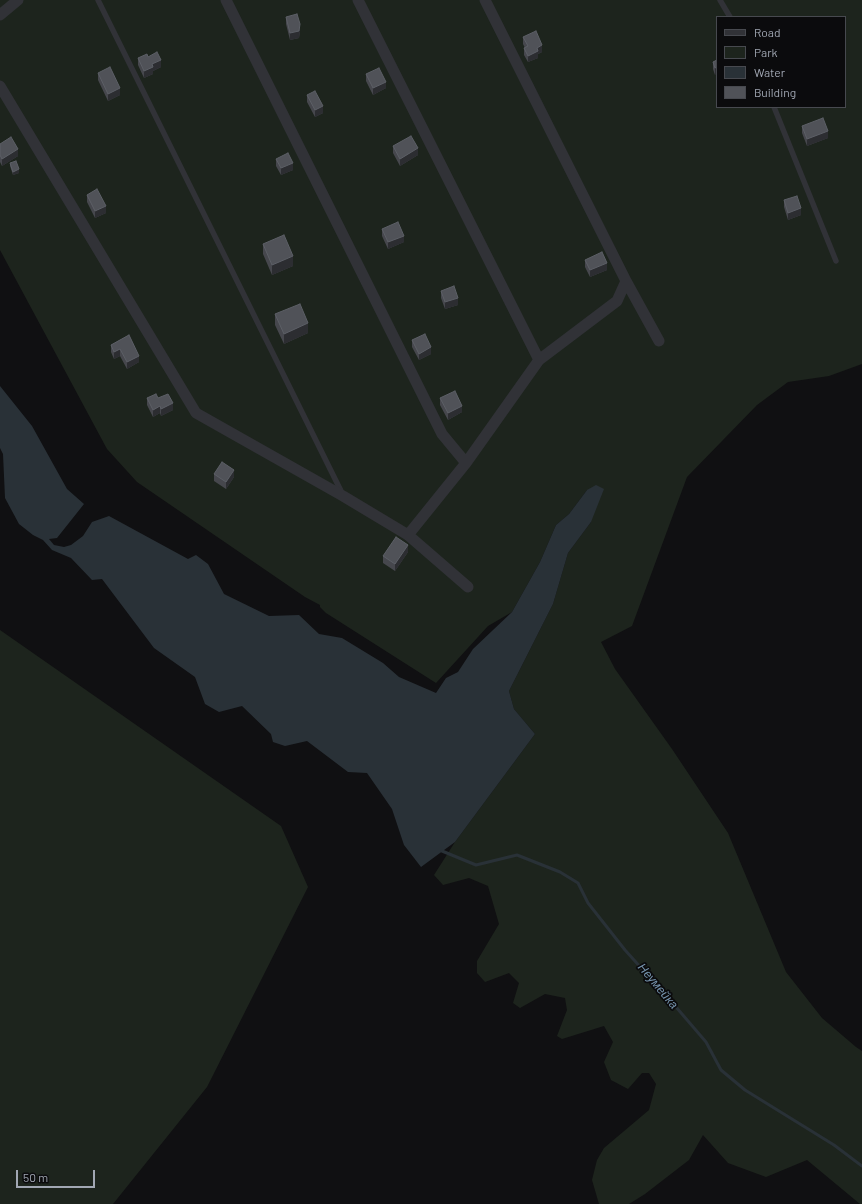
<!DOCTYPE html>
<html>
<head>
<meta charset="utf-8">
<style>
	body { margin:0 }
	#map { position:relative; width:862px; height:1204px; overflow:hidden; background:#101012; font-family:Barlow,sans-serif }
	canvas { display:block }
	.legend { position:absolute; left:716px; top:16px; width:130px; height:92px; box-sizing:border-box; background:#0b0b0d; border:1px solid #47494f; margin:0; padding:5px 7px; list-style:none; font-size:12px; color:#a1a7b3 }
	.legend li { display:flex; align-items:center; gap:8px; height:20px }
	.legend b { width:20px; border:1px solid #47494f }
	.scale { position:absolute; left:16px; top:1170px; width:79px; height:18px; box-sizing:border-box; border:2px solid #a1a7b3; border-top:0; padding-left:5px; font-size:12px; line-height:14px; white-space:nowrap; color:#a1a7b3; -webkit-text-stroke:3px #0b0b0d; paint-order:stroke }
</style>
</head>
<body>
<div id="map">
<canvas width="862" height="1204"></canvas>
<ul class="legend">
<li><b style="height:5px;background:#313237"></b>Road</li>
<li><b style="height:11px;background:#1d241d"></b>Park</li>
<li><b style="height:11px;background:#293137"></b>Water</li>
<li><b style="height:11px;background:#505258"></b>Building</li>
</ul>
<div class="scale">50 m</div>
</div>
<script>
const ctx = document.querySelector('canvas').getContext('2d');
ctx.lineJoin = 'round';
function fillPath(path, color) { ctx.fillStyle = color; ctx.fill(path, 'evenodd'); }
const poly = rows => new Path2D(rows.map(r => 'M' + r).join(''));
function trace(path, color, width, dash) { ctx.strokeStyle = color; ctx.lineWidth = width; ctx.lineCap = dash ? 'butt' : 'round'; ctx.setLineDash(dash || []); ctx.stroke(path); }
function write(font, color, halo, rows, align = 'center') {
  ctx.font = font + ' Barlow,sans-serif'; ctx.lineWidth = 3.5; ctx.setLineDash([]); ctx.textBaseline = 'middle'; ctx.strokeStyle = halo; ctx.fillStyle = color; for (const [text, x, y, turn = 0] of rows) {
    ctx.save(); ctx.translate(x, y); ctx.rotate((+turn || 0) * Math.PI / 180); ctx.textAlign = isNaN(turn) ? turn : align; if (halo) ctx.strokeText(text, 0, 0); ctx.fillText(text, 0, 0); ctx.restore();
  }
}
const green = poly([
	[0,0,862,0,862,364,829,376,788,382,757,405,687,477,632,626,601,642,615,669,672,749,728,833,786,972,822,1018,856,1047,862,1051,862,1204,860,1204,807,1160,766,1177,728,1163,703,1135,689,1160,645,1194,629,1204,599,1204,592,1180,597,1160,604,1148,649,1110,656,1084,649,1073,642,1073,628,1089,611,1080,604,1062,613,1042,604,1026,562,1039,557,1036,567,1010,565,998,545,994,520,1008,513,1003,519,983,509,973,485,982,477,973,477,961,499,924,488,886,469,878,443,885,434,875,455,842,535,734,514,709,509,691,553,604,568,553,591,522,587,490,569,514,556,525,540,562,512,612,488,626,436,683,326,613,320,607,320,605,305,597,137,482,107,449,0,250],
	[717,17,845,17,845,107,717,107],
	[0,630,281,826,308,887,207,1087,113,1204,0,1204]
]);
const water = poly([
	[0,386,32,426,67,489,84,504,57,538,49,539,54,545,64,547,71,545,83,536,92,522,109,516,188,559,196,555,208,564,224,594,269,616,299,615,319,634,342,638,383,663,399,677,436,693,446,678,458,672,473,649,512,612,540,562,556,525,569,514,587,490,596,485,604,489,591,522,568,553,553,604,509,691,514,709,535,734,455,842,421,867,404,845,392,809,367,773,348,772,307,741,285,746,273,742,271,734,242,706,219,712,205,704,195,677,154,648,102,579,92,580,71,558,52,550,43,540,33,535,19,524,5,498,3,454,0,448]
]);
const stream = poly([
	[442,851,476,865,517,855,560,872,578,883,588,903,625,950,670,1000,706,1042,721,1070,745,1090,834,1145,862,1166]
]);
const lane = poly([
	[98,0,342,493],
	[720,0,730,17],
	[774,107,836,261]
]);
const street = poly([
	[226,0,442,434,466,463],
	[358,0,539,360],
	[0,15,18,0],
	[0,86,196,413,343,496,408,535,466,463,539,360,617,301,626,281,485,0],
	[626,281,659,341],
	[408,535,468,587]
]);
const wall = poly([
	[286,17,300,31,299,38,290,40,286,24],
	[523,37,542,52,538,54,538,58,528,62,524,55,524,48,525,48,523,44],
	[148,57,161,67,153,71,153,74,144,78,138,65,138,58],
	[717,60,715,75,713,69,713,62],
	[98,73,120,95,108,101,98,80],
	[366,74,386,88,373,95,366,81],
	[307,95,323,113,315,117,307,102],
	[802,126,828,138,807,146,802,133],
	[0,144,18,156,2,166,0,162],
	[393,146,418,155,400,166,393,153],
	[276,159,293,170,281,175,276,166],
	[10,163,19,173,13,175,10,166],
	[87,195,106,213,95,218,87,202],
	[784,200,801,215,788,220,784,207],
	[382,229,404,242,388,249,382,236],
	[263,244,293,266,272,275,263,254],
	[585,260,607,270,590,277,585,267],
	[441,291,458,305,445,309,441,298],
	[275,314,308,333,284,344,275,325],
	[129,335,139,362,127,369,120,356,114,359,111,352,111,345],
	[412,340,431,354,419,360,412,347],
	[147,398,158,398,173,410,161,416,160,413,153,417,147,405],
	[440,398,462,412,448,420,440,405],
	[214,474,234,477,226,489,214,481],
	[408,552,395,571,383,563,383,556]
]);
const shadedWall = poly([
	[300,24,300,31,299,38,290,40,290,33],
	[542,45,542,52,538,54,538,58,528,62,528,56,537,48],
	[161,60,161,67,153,71,153,74,144,78,144,71,152,64],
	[717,67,717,74,715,75,715,68],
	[386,82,386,88,373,95,373,88],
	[120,88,120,95,108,101,108,94],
	[323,106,323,113,315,117,315,110],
	[828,131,828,138,807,146,807,139],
	[418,148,418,155,400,166,400,159],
	[18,149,18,156,2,166,2,159],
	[293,163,293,170,281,175,281,168],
	[19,169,19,173,13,175,13,172],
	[106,206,106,213,95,218,95,211],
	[801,208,801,215,788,220,788,213],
	[404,236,404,242,388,249,388,242],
	[293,256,293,266,272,275,272,265],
	[607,263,607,270,590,277,590,270],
	[458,298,458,305,445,309,445,302],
	[308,323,308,333,284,344,284,334],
	[431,347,431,354,419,360,419,354],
	[120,349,120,356,114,359,114,352],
	[139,356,139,362,127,369,127,362],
	[173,403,173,410,161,416,161,409],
	[160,406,160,413,153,417,153,410],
	[462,406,462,412,448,420,448,413],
	[234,470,234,477,226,489,226,482],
	[408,545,408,552,395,571,395,564]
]);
const building = poly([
	[297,14,300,24,299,31,290,33,286,17,297,14],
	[536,31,542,45,537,48,538,51,528,56,524,48,528,46,523,37,536,31],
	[157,52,161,60,152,64,153,67,144,71,138,58,147,54,148,57,157,52],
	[717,60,717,67,715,68,713,62,717,60],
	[110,67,120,88,108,94,98,73,110,67],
	[379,68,386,82,373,88,366,74,379,68],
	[315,91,323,106,315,110,307,95,315,91],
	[823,118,828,131,807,139,802,126,823,118],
	[411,136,418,148,400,159,393,146,411,136],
	[11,137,18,149,2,159,0,155,0,144,11,137],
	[288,153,293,163,281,168,276,159,288,153],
	[16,161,19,169,13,172,10,163,16,161],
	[97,189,106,206,95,211,87,195,97,189],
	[797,196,801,208,788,213,784,200,797,196],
	[398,222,404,236,388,242,382,229,398,222],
	[284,235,293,256,272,265,263,244,284,235],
	[602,252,607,263,590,270,585,260,602,252],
	[454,286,458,298,445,302,441,291,454,286],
	[300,304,308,323,284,334,275,314,300,304],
	[425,334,431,347,419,354,412,340,425,334],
	[129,335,139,356,127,362,120,349,114,352,111,345,129,335],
	[455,391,462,406,448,413,440,398,455,391],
	[156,394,158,398,168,394,173,403,161,409,160,406,153,410,147,398,156,394],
	[222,462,234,470,226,482,214,474,222,462],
	[396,537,408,545,395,564,383,556,396,537]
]);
const waterNames = [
	["Неумейка",658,986,50]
];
fillPath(green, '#1d241d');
fillPath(water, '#293137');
trace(stream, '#293137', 3);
trace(lane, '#313237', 5.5);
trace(street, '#313237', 11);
fillPath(wall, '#46474d');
fillPath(shadedWall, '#2c2d31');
fillPath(building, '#505258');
trace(building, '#5c5f66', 1);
write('italic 12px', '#7795af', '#0b0b0d', waterNames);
</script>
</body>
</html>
